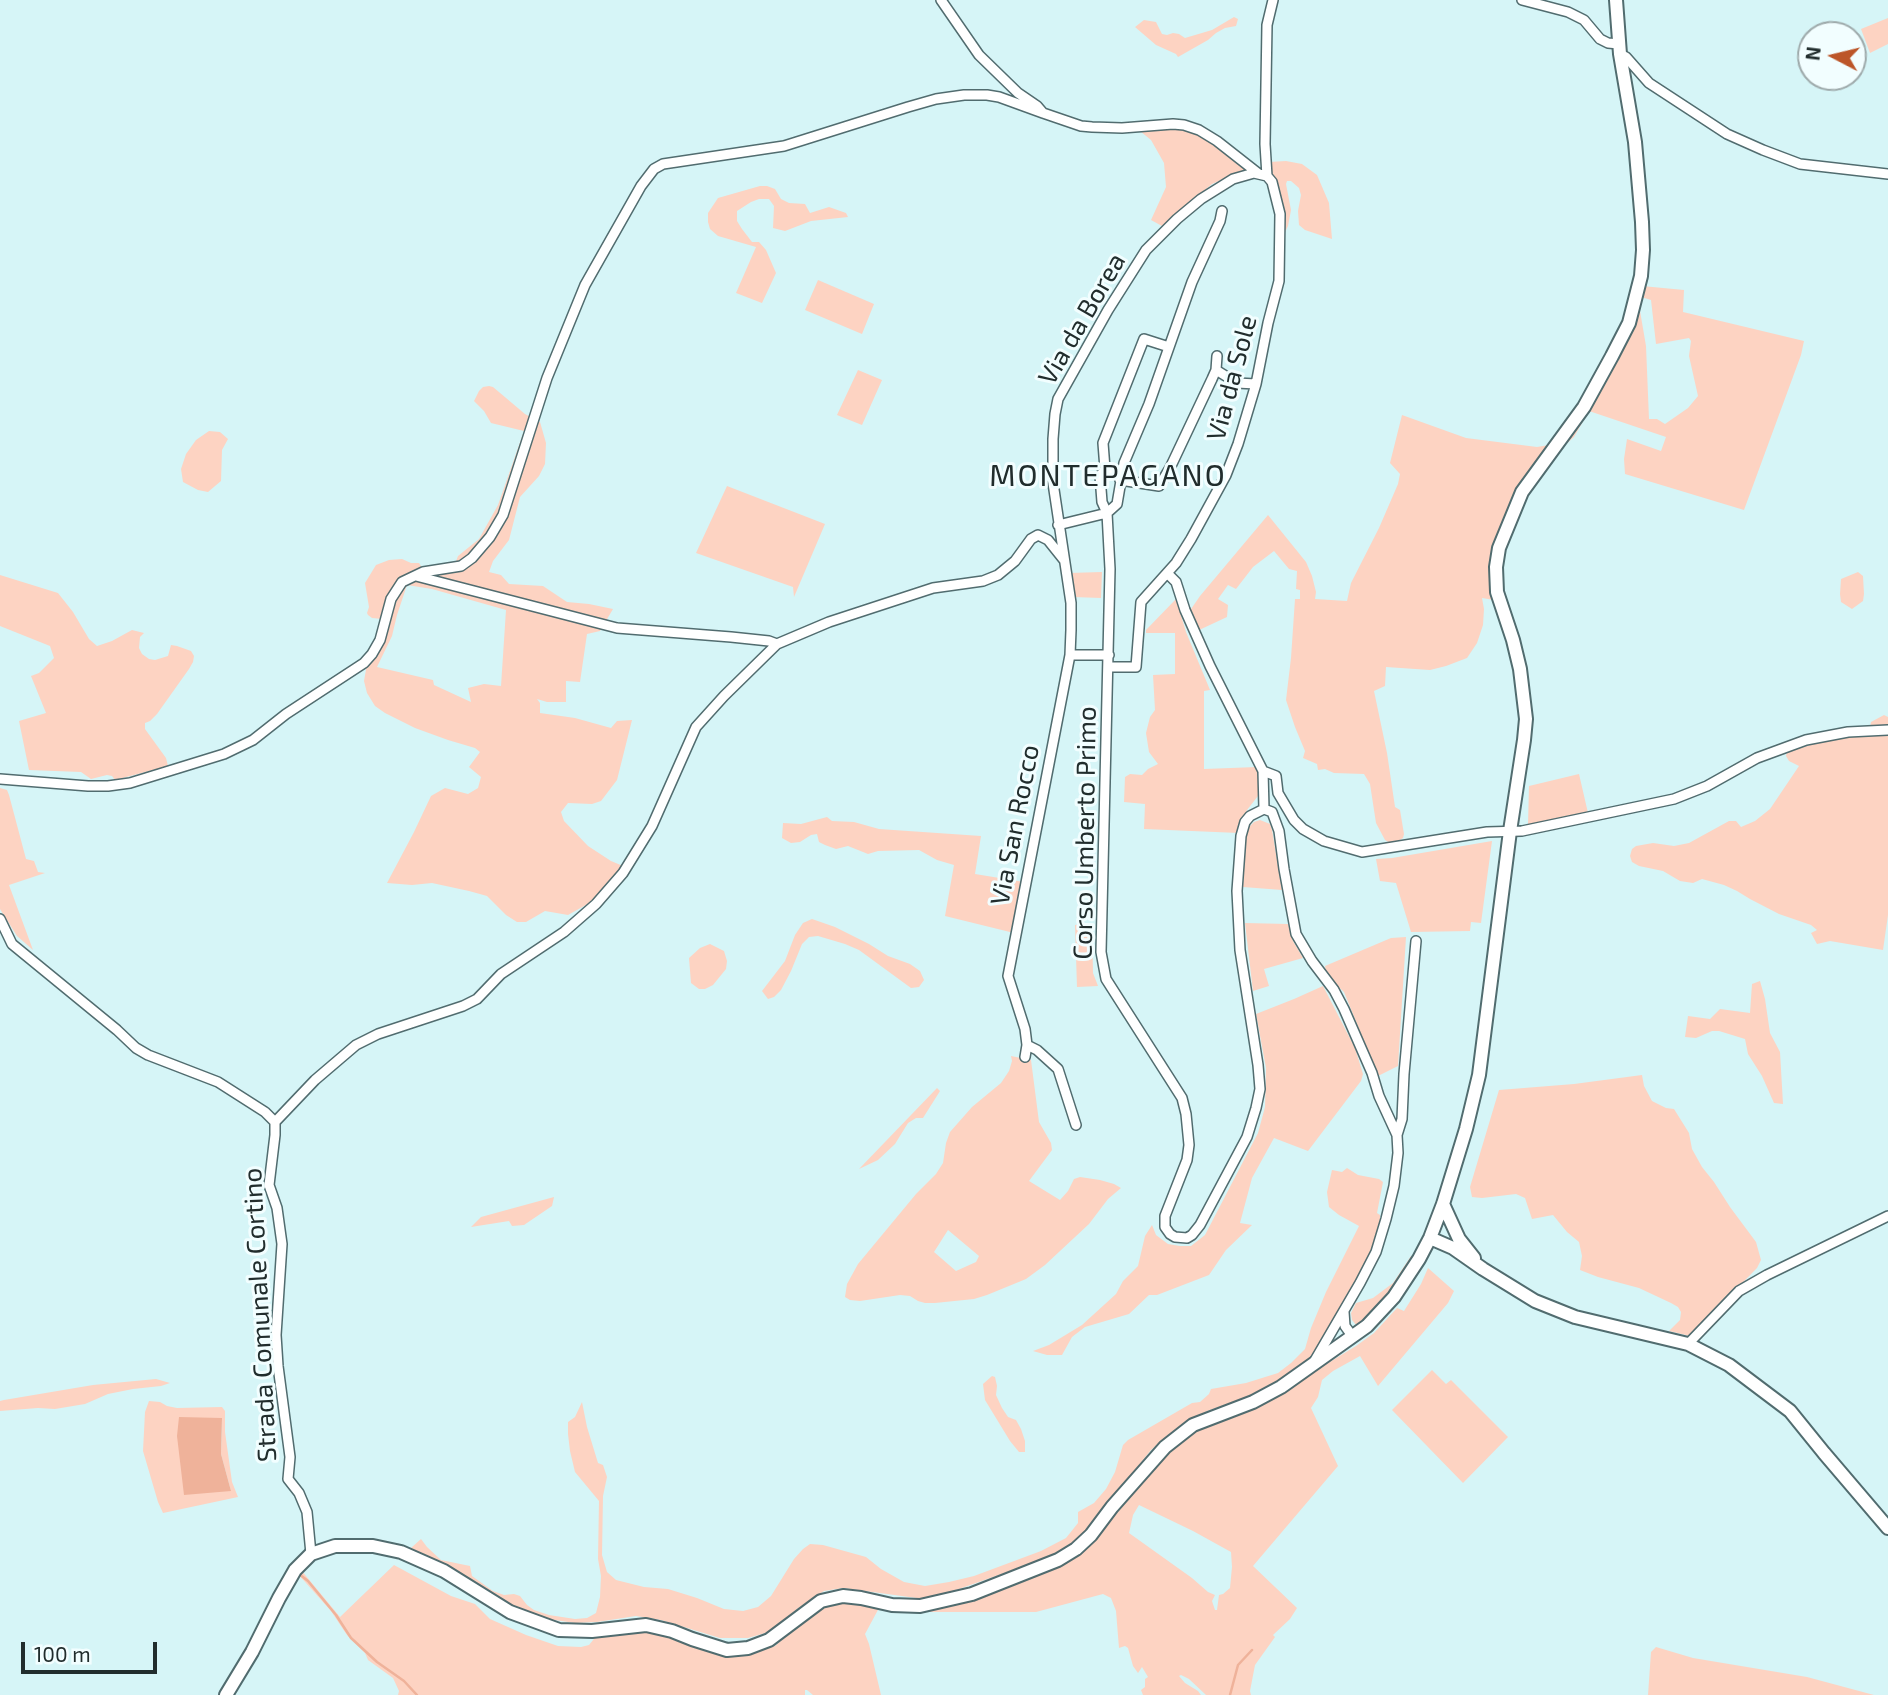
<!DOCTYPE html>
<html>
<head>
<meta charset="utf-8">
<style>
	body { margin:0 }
	#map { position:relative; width:1888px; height:1695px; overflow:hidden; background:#d6f5f7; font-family:"Exo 2",sans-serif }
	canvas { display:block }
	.north { position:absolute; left:1797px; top:21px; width:70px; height:70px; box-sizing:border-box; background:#f2feff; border:2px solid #9eaaab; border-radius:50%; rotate:277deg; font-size:19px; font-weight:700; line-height:28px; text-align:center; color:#212d2d }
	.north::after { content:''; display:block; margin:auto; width:24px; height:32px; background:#bc5629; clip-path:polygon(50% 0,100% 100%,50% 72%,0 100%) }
	.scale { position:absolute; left:21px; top:1642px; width:136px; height:32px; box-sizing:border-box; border:4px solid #212d2d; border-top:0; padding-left:9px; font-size:21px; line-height:24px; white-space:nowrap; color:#212d2d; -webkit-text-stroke:5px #f2feff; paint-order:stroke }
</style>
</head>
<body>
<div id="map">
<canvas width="1888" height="1695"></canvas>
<div class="north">N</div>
<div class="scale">100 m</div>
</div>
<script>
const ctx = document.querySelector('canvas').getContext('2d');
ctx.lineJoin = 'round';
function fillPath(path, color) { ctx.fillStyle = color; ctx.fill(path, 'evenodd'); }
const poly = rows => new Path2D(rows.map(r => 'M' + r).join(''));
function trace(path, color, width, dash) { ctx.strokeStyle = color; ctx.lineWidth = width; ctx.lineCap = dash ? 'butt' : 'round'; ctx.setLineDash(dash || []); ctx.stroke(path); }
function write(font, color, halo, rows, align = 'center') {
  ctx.font = font + ' "Exo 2",sans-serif'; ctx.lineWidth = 6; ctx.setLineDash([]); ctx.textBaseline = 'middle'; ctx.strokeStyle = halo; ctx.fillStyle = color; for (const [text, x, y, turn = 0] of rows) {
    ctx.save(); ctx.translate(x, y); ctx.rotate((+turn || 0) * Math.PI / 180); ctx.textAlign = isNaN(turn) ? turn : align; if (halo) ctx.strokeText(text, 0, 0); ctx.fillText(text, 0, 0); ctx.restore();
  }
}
const green = poly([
	[1234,17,1238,19,1236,26,1225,28,1216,33,1208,40,1178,57,1176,54,1156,45,1135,27,1144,20,1156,22,1162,34,1167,35,1173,33,1179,34,1185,38,1212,30],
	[1888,18,1888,44,1870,53,1861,29],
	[1163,127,1183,129,1207,138,1249,169,1232,175,1212,184,1162,226,1151,220,1166,187,1164,163,1151,140,1140,131],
	[1286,161,1302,164,1317,175,1329,203,1332,239,1305,230,1299,225,1298,211,1301,195,1299,188,1291,181,1287,181,1286,184,1291,210,1288,226,1284,234,1282,209,1270,174,1269,162],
	[760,186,767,186,775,189,781,199,789,203,805,204,810,213,829,207,846,213,848,217,811,221,785,231,773,228,774,206,769,199,759,199,751,202,737,211,737,221,742,229,752,242,759,242,766,250,776,273,762,303,736,293,756,247,718,236,710,229,708,222,708,213,718,198],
	[818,280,874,304,862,334,805,310],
	[1642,286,1684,290,1683,312,1804,341,1801,355,1744,510,1625,474,1624,459,1627,439,1661,451,1666,437,1589,411,1574,437,1564,446,1564,440,1639,305,1646,346,1649,419,1657,419,1665,424,1688,408,1698,396,1689,356,1691,341,1689,338,1656,344,1651,300,1641,297],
	[858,370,882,380,862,425,837,415],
	[489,386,493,387,525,414,540,422,546,443,545,464,539,476,520,497,509,540,493,561,489,572,501,575,509,584,543,586,567,602,589,604,613,609,600,631,587,634,580,682,566,681,566,702,547,702,537,699,540,703,540,713,575,718,611,728,617,721,632,720,617,780,601,801,592,804,568,803,561,812,564,821,588,846,611,861,623,866,593,901,568,915,545,911,526,922,517,922,506,915,487,896,469,891,432,883,412,885,387,883,414,832,431,796,445,788,468,794,478,788,481,777,469,767,480,752,475,748,448,740,415,728,385,713,375,706,367,693,364,681,367,664,373,654,382,619,372,618,368,615,367,613,369,607,365,583,376,565,389,560,402,559,411,563,419,563,423,569,453,569,458,556,479,539,498,505,524,431,491,423,484,411,474,401,479,391,483,387],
	[407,585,432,589,506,610,501,686,484,684,468,688,471,702,434,685,433,680,377,667,392,636,397,615],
	[1402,415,1466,438,1537,447,1549,445,1516,498,1494,600,1482,598,1484,609,1483,625,1477,643,1467,658,1446,666,1430,670,1386,667,1385,686,1374,691,1387,753,1395,807,1400,810,1404,834,1403,838,1397,842,1390,843,1385,840,1376,823,1370,784,1364,774,1334,773,1325,769,1318,770,1317,764,1303,758,1305,751,1295,727,1286,700,1291,658,1295,599,1300,599,1300,590,1296,589,1297,571,1289,569,1274,551,1253,567,1236,589,1228,585,1218,599,1228,605,1227,617,1197,631,1189,612,1200,596,1268,515,1306,562,1312,576,1316,592,1315,599,1347,601,1351,583,1379,528,1398,484,1400,474,1390,463],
	[209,431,220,432,228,439,222,450,221,481,208,492,198,490,183,482,181,469,186,454,196,440],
	[727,486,825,524,794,597,793,587,696,553],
	[1102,572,1101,598,1073,597,1069,573],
	[1858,572,1863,576,1864,594,1863,601,1852,609,1841,602,1840,594,1841,579],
	[0,575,58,593,73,612,89,639,97,646,112,641,132,630,144,633,140,637,139,648,142,654,149,659,155,660,168,656,171,645,177,646,191,651,194,656,193,662,189,669,157,714,150,721,145,723,145,729,166,758,168,766,115,780,112,776,107,775,91,779,81,772,29,770,19,721,46,713,31,676,39,673,54,658,50,646,0,626],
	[1176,599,1186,632,1210,690,1204,691,1204,769,1257,767,1260,779,1258,796,1247,810,1240,825,1239,833,1144,829,1145,804,1124,802,1125,777,1130,774,1142,775,1148,769,1158,764,1149,752,1146,733,1150,717,1155,710,1153,675,1175,674,1175,633,1146,633,1146,630],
	[1884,715,1888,717,1888,915,1883,950,1830,941,1817,944,1811,933,1817,930,1811,925,1779,914,1750,899,1737,891,1724,885,1702,879,1693,883,1680,881,1663,871,1639,866,1632,862,1630,856,1632,849,1636,846,1653,843,1674,846,1689,843,1729,821,1736,821,1741,827,1755,821,1770,809,1799,766,1789,761,1786,756,1787,752,1870,727,1871,722],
	[1579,774,1588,813,1528,825,1529,786],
	[0,788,7,790,9,795,26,859,34,861,38,872,45,873,9,885,33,950,17,936,0,909],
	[827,817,832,821,854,822,879,829,981,836,975,874,1024,882,1014,933,945,916,954,865,937,860,919,850,878,851,868,854,848,846,836,849,825,845,819,842,817,834,811,835,800,842,791,843,782,838,783,823,801,824],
	[1260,820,1270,824,1272,830,1282,890,1243,887,1246,834,1249,827,1254,822],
	[1492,841,1481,923,1471,922,1470,931,1411,932,1396,883,1380,881,1376,859,1392,858],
	[812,919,835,927,869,944,888,956,910,964,920,971,924,980,919,987,911,988,859,950,845,944,818,936,809,937,802,944,791,971,781,990,774,997,768,999,762,991,785,961,795,935,803,923],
	[1092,923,1093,973,1098,986,1077,987,1075,925],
	[1245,923,1288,924,1293,941,1303,958,1264,969,1269,986,1253,991],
	[1406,937,1398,1066,1378,1076,1344,992,1327,976,1325,966,1391,938],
	[710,944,724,951,727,961,726,969,713,985,705,989,699,989,691,983,689,958,700,948],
	[1760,981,1765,999,1770,1033,1780,1052,1783,1104,1774,1103,1762,1076,1748,1054,1745,1039,1719,1031,1712,1031,1696,1038,1685,1037,1688,1016,1710,1019,1720,1009,1750,1013,1752,984],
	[1323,986,1355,1048,1363,1074,1361,1081,1308,1151,1274,1138,1252,1178,1240,1223,1252,1225,1226,1250,1209,1275,1157,1295,1149,1295,1129,1314,1085,1327,1072,1337,1062,1355,1047,1355,1033,1351,1049,1345,1082,1325,1116,1294,1123,1281,1138,1266,1145,1236,1152,1225,1156,1235,1168,1244,1180,1246,1191,1246,1205,1235,1258,1133,1265,1107,1266,1068,1256,1014,1294,999],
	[1011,1056,1031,1060,1039,1122,1051,1143,1052,1150,1029,1181,1060,1200,1068,1191,1074,1179,1080,1177,1100,1180,1114,1184,1121,1188,1108,1199,1089,1224,1045,1265,1026,1279,987,1295,974,1299,935,1303,925,1303,918,1301,910,1296,900,1295,860,1301,850,1300,845,1297,847,1284,858,1264,916,1194,936,1174,943,1163,946,1143,950,1132,972,1107,1001,1083,1009,1071,1012,1061],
	[948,1230,979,1256,976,1262,956,1271,934,1252],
	[1642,1075,1644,1086,1652,1101,1666,1108,1674,1109,1689,1133,1692,1149,1702,1167,1714,1182,1730,1207,1756,1242,1761,1260,1757,1268,1690,1336,1669,1331,1680,1320,1681,1312,1678,1307,1671,1303,1639,1288,1598,1277,1580,1270,1582,1256,1579,1242,1567,1232,1553,1215,1532,1219,1525,1198,1516,1194,1482,1198,1472,1197,1470,1187,1499,1090,1574,1084],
	[937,1088,940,1091,923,1118,916,1118,908,1123,895,1144,878,1160,859,1169],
	[1347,1168,1358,1175,1379,1179,1383,1182,1377,1213,1380,1215,1380,1219,1379,1233,1365,1266,1309,1361,1276,1384,1250,1396,1207,1411,1173,1431,1151,1450,1087,1530,1071,1546,1050,1557,939,1596,924,1599,843,1588,824,1591,797,1609,772,1631,748,1638,720,1638,661,1620,636,1616,597,1622,575,1623,548,1619,530,1614,500,1600,411,1548,421,1539,427,1547,441,1560,470,1566,472,1576,493,1591,504,1595,514,1594,520,1596,527,1605,534,1610,549,1615,575,1619,587,1618,596,1613,600,1597,601,1576,598,1559,599,1501,575,1472,570,1451,568,1434,568,1422,575,1417,582,1402,587,1427,598,1463,603,1465,607,1477,603,1496,602,1555,607,1572,616,1580,644,1587,668,1589,697,1598,724,1609,743,1611,758,1607,771,1596,794,1559,803,1549,810,1544,823,1545,866,1557,881,1569,904,1582,925,1586,949,1582,974,1576,1041,1551,1066,1538,1078,1523,1078,1512,1094,1503,1106,1489,1115,1472,1123,1445,1128,1440,1192,1403,1200,1402,1209,1394,1211,1389,1246,1383,1278,1373,1291,1363,1305,1349,1311,1328,1326,1292,1359,1226,1339,1215,1329,1207,1327,1192,1332,1170,1342,1172],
	[554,1197,552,1206,524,1225,512,1226,509,1221,471,1227,481,1217],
	[1411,1256,1415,1259,1401,1282,1364,1325,1357,1326,1352,1320,1351,1313,1356,1303,1373,1298,1393,1283],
	[1428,1268,1454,1291,1448,1303,1378,1386,1360,1356,1333,1371,1322,1380,1318,1397,1311,1408,1338,1466,1253,1566,1297,1608,1290,1619,1273,1635,1275,1637,1255,1665,1250,1691,1251,1695,1206,1695,1189,1679,1181,1675,1179,1676,1185,1683,1198,1691,1201,1695,1143,1695,1141,1690,1145,1687,1145,1679,1148,1677,1142,1667,1138,1673,1133,1666,1128,1648,1125,1646,1119,1648,1116,1611,1111,1598,1103,1594,1036,1612,922,1612,908,1609,1059,1565,1081,1554,1119,1507,1171,1448,1190,1433,1274,1396,1356,1346,1374,1333,1397,1308,1404,1311,1421,1284],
	[1139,1505,1193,1531,1231,1552,1232,1567,1230,1588,1223,1594,1219,1595,1217,1610,1215,1610,1212,1601,1215,1595,1208,1592,1192,1578,1129,1533,1133,1515],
	[1432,1370,1446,1384,1451,1380,1508,1437,1463,1483,1392,1410],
	[992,1376,995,1377,997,1386,996,1395,1002,1408,1008,1417,1016,1420,1021,1429,1025,1441,1025,1452,1019,1452,1010,1441,985,1400,983,1384],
	[156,1379,170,1383,161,1386,133,1389,108,1394,85,1404,55,1409,38,1408,0,1411,0,1401,4,1400,93,1385],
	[149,1401,160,1402,167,1406,177,1408,222,1407,225,1411,225,1432,232,1482,238,1497,163,1513,158,1502,143,1451,145,1412],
	[179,1418,222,1418,221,1454,231,1491],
	[394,1565,451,1596,475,1604,490,1619,526,1635,558,1646,581,1647,589,1645,598,1634,641,1629,669,1634,726,1657,775,1646,802,1621,823,1606,847,1599,879,1608,865,1634,869,1644,881,1695,813,1695,807,1690,805,1690,805,1695,398,1695,399,1691,393,1678,368,1660,365,1653,347,1635,331,1611,298,1574,301,1570,340,1617],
	[1656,1647,1693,1658,1807,1677,1874,1695,1648,1695,1651,1652]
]);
const water = poly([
	[179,1417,222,1418,221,1454,231,1491,184,1495,177,1436]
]);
const stream = poly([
	[299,1574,308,1581,336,1615,351,1638,377,1662,404,1681,417,1695],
	[1230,1695,1238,1665,1252,1650]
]);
const street = poly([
	[941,0,979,55,1018,93,1037,106,1043,113,1081,126,1092,127,1122,128,1173,124,1184,125,1199,130,1217,141,1259,174],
	[1522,0,1568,12,1584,20,1600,39,1608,43,1619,44],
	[1620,54,1626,57,1649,83,1727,134,1763,150,1800,164,1888,174],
	[1267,176,1265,144,1267,25,1273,0],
	[1216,370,1237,383,1256,384],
	[1105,469,1103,443,1144,339,1169,347],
	[1120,480,1117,471,1112,469,1105,469,1100,476,1102,502,1107,513,1110,569,1101,952,1106,979,1182,1098,1186,1114,1189,1145,1187,1160,1165,1216,1165,1227,1170,1234,1175,1237,1187,1238,1192,1235,1200,1225,1247,1137,1256,1108,1260,1089,1258,1065,1240,950,1237,891,1241,836,1245,822,1250,816,1264,809],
	[1120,480,1159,486,1170,468,1212,379,1216,370,1217,356],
	[1058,525,1107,513,1117,504,1124,463,1149,404,1192,282,1220,221,1222,211],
	[1167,573,1176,582,1185,610,1210,666,1263,771,1264,809],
	[416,576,617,628,731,637,769,641,777,644],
	[1070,655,1109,655],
	[1109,667,1136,667,1141,602,1176,563,1191,539,1226,475,1238,444,1256,384,1268,323,1279,281,1280,214,1272,182,1267,176],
	[1263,771,1276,776,1278,793,1294,820,1303,829,1324,841,1362,852,1487,832,1522,831,1674,799,1707,786,1757,758,1806,740,1848,732,1888,730],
	[0,779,88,786,108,786,130,783,224,754,253,740,286,714,364,663,372,654,380,640,391,599,402,582,423,572,461,566,472,558,490,537,503,515,547,378,585,285,641,186,654,169,663,164,784,146,908,107,936,99,964,95,987,95,999,97,1043,113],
	[1264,809,1272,812,1279,831,1284,869,1296,934,1312,961,1334,990,1344,1009,1372,1073,1379,1096,1397,1135,1398,1153,1394,1186,1386,1219,1376,1252,1360,1283,1314,1362],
	[0,919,12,944,117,1030,136,1048,148,1055,218,1082,265,1112,275,1122,275,1135,269,1185,277,1208,282,1244,276,1335,278,1366,290,1457,288,1479,299,1493,307,1512,311,1554],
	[1027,1045,1037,1050,1058,1069,1076,1125],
	[1025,1057,1027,1045,1025,1029,1008,976,1070,655,1071,630,1071,603,1053,483,1053,439,1055,414,1058,399,1108,310,1146,250,1177,219,1201,199,1233,179,1254,173,1267,176],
	[275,1122,315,1080,356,1045,378,1034,463,1006,477,999,501,974,564,932,596,904,623,873,652,826,696,727,724,696,777,644,829,622,933,588,983,581,998,575,1015,561,1031,539,1038,535,1048,540,1064,560],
	[1397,1135,1402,1119,1404,1074,1416,941],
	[1344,1312,1345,1326,1353,1337],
	[1688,1344,1739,1291,1767,1275,1888,1216]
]);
const secondary = poly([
	[1443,1204,1459,1239,1474,1258],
	[1430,1238,1453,1248,1483,1269,1535,1301,1575,1317,1688,1344,1729,1365,1790,1411,1824,1453,1888,1528],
	[226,1695,252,1652,279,1598,295,1570,311,1554,335,1546,373,1546,401,1552,444,1571,510,1612,559,1630,592,1631,646,1625,672,1631,692,1639,727,1650,748,1648,769,1640,821,1601,843,1596,861,1598,892,1605,920,1606,972,1594,1058,1560,1076,1549,1091,1535,1112,1507,1165,1447,1193,1425,1253,1402,1281,1387,1367,1326,1394,1297,1419,1259,1430,1238,1443,1204,1466,1129,1479,1075,1510,831,1524,740,1526,719,1520,669,1513,640,1497,592,1496,567,1499,548,1522,492,1584,407,1612,356,1629,323,1641,276,1643,250,1642,222,1635,142,1620,54,1616,0]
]);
const streetNames = [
	["Via da Borea",1082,319,-60],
	["Via da Sole",1232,378,-75],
	["Via San Rocco",1015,825,-79],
	["Corso Umberto Primo",1085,833,-89],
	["Strada Comunale Cortino",260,1315,-93]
];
const quarterNames = [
	["MONTEPAGANO",1108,476]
];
fillPath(green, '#fdd3c2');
fillPath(water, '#efb29a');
trace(stream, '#efb29a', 2.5);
trace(street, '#516c6f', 12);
trace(secondary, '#516c6f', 16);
trace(street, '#fff', 9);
trace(secondary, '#fff', 12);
write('26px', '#212d2d', '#f2feff', streetNames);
ctx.letterSpacing = '2px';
write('30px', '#212d2d', '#f2feff', quarterNames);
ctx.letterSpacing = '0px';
</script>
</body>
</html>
